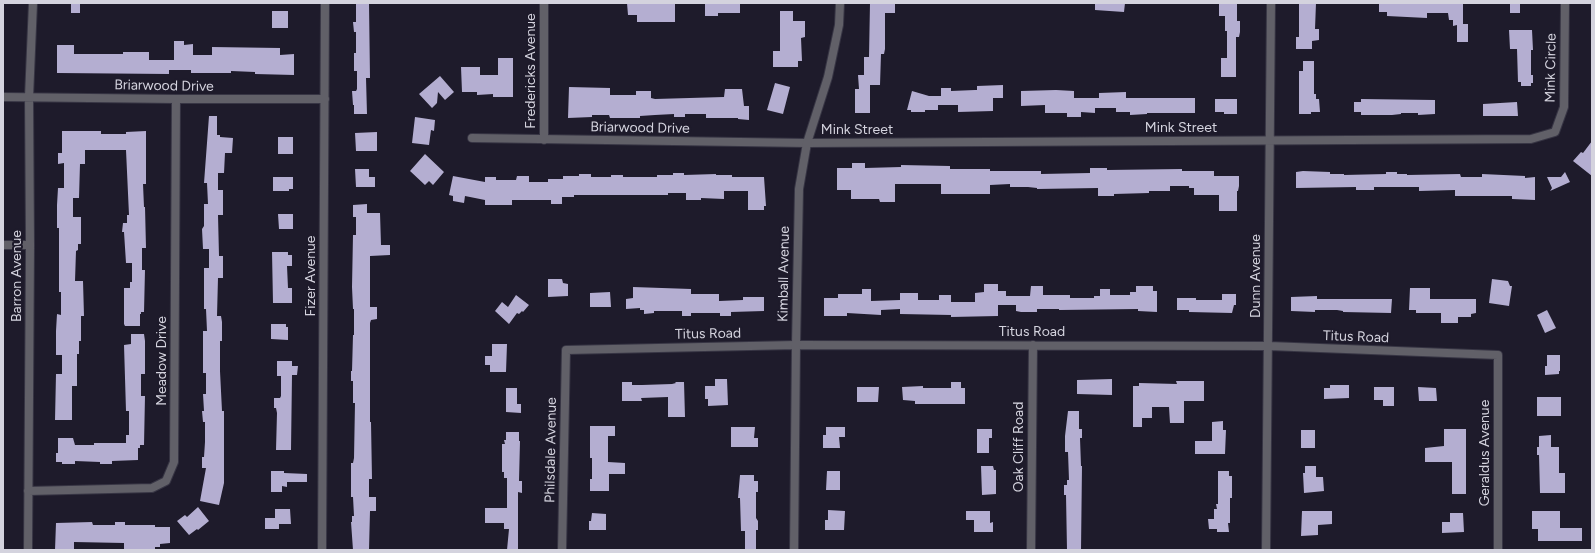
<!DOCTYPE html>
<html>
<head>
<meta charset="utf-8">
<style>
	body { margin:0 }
	#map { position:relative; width:1595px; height:553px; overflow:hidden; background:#1e1b2b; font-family:Figtree,sans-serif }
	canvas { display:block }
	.frame { position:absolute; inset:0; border:4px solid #d4d3de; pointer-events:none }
</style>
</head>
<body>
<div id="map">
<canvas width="1595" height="553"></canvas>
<div class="frame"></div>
</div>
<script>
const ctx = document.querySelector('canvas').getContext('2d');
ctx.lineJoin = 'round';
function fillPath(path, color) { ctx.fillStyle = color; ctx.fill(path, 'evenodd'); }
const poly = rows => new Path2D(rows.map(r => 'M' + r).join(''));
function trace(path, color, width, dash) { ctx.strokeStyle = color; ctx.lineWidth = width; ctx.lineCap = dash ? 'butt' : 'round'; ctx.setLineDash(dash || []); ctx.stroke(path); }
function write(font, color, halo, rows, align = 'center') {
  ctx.font = font + ' Figtree,sans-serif'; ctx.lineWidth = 4; ctx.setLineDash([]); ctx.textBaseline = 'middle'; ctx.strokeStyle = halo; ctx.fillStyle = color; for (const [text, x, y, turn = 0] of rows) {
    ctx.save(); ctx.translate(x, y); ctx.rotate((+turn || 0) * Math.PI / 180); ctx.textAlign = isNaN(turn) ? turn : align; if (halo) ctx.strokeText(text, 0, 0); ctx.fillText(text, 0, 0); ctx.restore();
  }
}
const building = poly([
	[71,3,80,3,80,13,71,13],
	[356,3,369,3,370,78,366,78,367,114,354,114,354,105,353,105,352,91,356,91,357,89,357,71,354,71,354,53,356,53,356,32,354,32,353,22,356,22],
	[627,3,675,3,675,22,637,22,637,15,628,15],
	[705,3,740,3,740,13,718,13,718,16,705,16],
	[870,3,895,3,895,13,885,13,885,49,884,54,881,54,880,85,870,85,870,113,855,113,855,89,859,89,858,75,864,75,864,57,869,57],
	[1095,3,1125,3,1124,12,1095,10],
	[1219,3,1237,3,1237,21,1240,21,1240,32,1239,37,1236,37,1236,77,1221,77,1221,58,1227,58,1227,31,1225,31,1225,16,1219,16],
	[1299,3,1316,3,1315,29,1319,29,1319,40,1312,41,1312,49,1296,49,1296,37,1299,37],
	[1379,3,1463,3,1463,24,1468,24,1468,42,1457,42,1457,25,1453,26,1453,20,1449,20,1448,13,1427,13,1427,18,1387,16,1387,12,1379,12],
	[1510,3,1520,3,1520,13,1510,13],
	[272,11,288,11,288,28,272,28],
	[780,11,793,11,793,21,805,21,805,37,801,38,802,61,798,61,798,67,773,67,773,51,780,51],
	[1509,30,1532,30,1533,50,1531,50,1531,75,1533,75,1533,83,1531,83,1531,86,1521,86,1521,82,1518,82,1517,49,1510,49],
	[174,41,184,41,184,45,193,44,193,55,212,55,212,47,280,48,280,55,294,54,294,75,255,74,255,72,231,71,231,73,191,73,191,70,169,70,169,74,57,73,57,45,74,45,74,54,123,54,123,52,149,52,149,60,174,60],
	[498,58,513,58,513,97,493,97,493,94,477,95,477,92,462,92,461,67,480,67,480,75,498,75],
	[1303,61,1314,61,1314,94,1316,94,1316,99,1319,99,1320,112,1311,112,1311,114,1299,114,1299,71,1303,71],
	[440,76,454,92,445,100,438,92,437,103,432,108,419,94],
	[775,83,790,87,783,114,767,110],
	[1003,85,1003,98,993,98,993,111,958,112,958,105,938,105,938,110,925,110,925,112,911,112,911,110,907,110,912,91,929,96,941,96,941,88,951,88,951,91,975,90,977,90,977,86],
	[569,87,610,88,610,95,636,95,636,91,651,91,651,98,655,99,724,97,725,89,742,89,744,106,749,106,749,120,738,119,738,118,706,118,706,114,685,114,685,117,674,117,674,114,655,115,640,116,640,118,610,118,609,115,592,115,592,117,568,118],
	[1056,90,1074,91,1074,98,1099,98,1099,93,1126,92,1126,98,1195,98,1195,113,1147,113,1147,114,1130,115,1130,112,1116,112,1116,108,1095,108,1095,113,1081,112,1081,117,1067,117,1067,113,1045,113,1045,105,1021,106,1021,91],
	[1215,99,1237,99,1237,114,1224,114,1224,112,1215,112],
	[1361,99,1435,100,1435,114,1418,115,1418,113,1401,113,1401,114,1392,115,1361,115,1361,112,1354,112,1354,102,1361,102],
	[1517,102,1518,116,1483,116,1483,104],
	[209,116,217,116,217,135,220,135,220,137,233,138,232,153,225,153,224,173,218,173,218,190,223,190,223,215,218,215,219,256,223,256,223,278,218,278,217,316,221,316,222,322,222,341,220,341,220,371,222,411,224,411,224,483,219,505,200,501,206,468,202,468,202,457,204,457,205,442,205,422,203,422,202,411,204,411,203,394,206,394,206,373,203,373,203,331,207,331,206,309,204,309,204,268,209,268,209,249,203,249,202,229,204,226,204,204,208,204,207,183,204,183],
	[415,117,435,120,434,131,431,130,429,145,412,143],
	[62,131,101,131,101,134,126,134,126,132,146,131,146,184,143,184,144,207,145,207,146,248,142,248,142,270,145,270,144,312,141,312,141,314,140,314,140,326,125,326,124,324,124,288,130,288,130,282,132,282,132,263,126,263,124,232,122,232,123,223,127,223,127,215,129,215,126,150,85,150,85,164,80,164,79,198,73,198,73,217,81,217,81,244,78,244,78,250,76,251,75,281,83,281,84,316,81,316,81,341,79,341,79,354,77,354,77,386,72,386,72,420,55,420,56,374,62,374,62,355,56,355,56,331,57,314,61,315,61,292,59,292,59,228,57,228,57,205,58,188,64,188,64,163,58,164,58,153,62,153],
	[377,132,377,151,356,151,355,133],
	[278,137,293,137,293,154,278,154],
	[1592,141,1592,176,1573,161,1581,152,1583,153],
	[425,154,444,172,433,185,429,181,425,185,410,171],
	[852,163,865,163,865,168,901,167,901,165,950,166,950,169,990,169,990,171,1041,171,1041,174,1090,173,1090,168,1107,168,1107,170,1182,169,1182,171,1214,171,1214,176,1239,176,1239,186,1238,191,1237,191,1237,211,1219,211,1219,195,1194,195,1194,188,1189,188,1189,186,1170,186,1170,191,1149,191,1149,193,1114,194,1114,196,1098,196,1098,188,1037,189,1037,188,1028,187,1010,187,1010,184,990,185,990,194,941,194,941,184,895,184,895,202,880,202,879,199,851,199,851,190,837,190,837,168,852,168],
	[355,169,369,169,369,177,375,177,375,187,356,187],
	[1303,171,1330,172,1330,174,1344,174,1344,175,1386,174,1386,172,1397,172,1397,174,1407,174,1407,175,1460,174,1461,177,1482,177,1482,174,1525,176,1525,178,1535,177,1535,200,1512,199,1512,196,1455,196,1455,190,1419,191,1419,187,1374,187,1374,190,1356,190,1356,187,1296,188,1296,172],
	[1565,172,1570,182,1550,191,1552,188,1547,177,1561,177],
	[673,173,684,173,684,175,716,174,716,175,732,175,732,177,764,177,766,206,764,206,764,210,748,210,748,191,724,191,724,199,701,198,701,200,686,200,686,193,668,193,668,195,574,195,574,197,562,197,562,204,551,204,551,200,512,200,512,205,485,205,485,200,465,196,464,203,453,201,453,196,449,195,453,176,485,182,485,177,496,177,496,180,516,180,517,176,529,176,529,182,548,182,548,179,563,179,563,176,579,176,579,174,591,174,591,177,611,177,611,175,623,175,623,177,657,177,657,175,673,175],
	[273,177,293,177,293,189,289,189,289,191,273,191],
	[367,204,367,213,380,213,381,245,390,245,390,255,370,256,370,307,377,307,377,319,371,320,370,323,370,422,371,422,372,479,369,479,369,497,376,497,376,511,370,511,369,550,353,550,351,522,352,522,352,516,354,516,353,497,351,497,351,463,353,463,354,458,355,403,353,403,353,381,351,381,351,371,352,371,353,335,354,335,354,309,353,309,352,287,353,235,356,235,356,217,353,217,353,205],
	[278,214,293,214,293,229,279,229],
	[272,252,288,252,288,255,292,255,292,266,287,266,288,288,292,288,292,303,273,303],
	[548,279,562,279,563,283,568,284,568,296,548,297],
	[1492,279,1508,281,1510,286,1512,286,1509,306,1489,303],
	[984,284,998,284,998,291,1006,291,1006,296,1030,296,1031,286,1043,286,1043,295,1070,295,1070,298,1094,298,1094,296,1100,296,1100,289,1110,289,1110,295,1130,295,1130,292,1136,292,1136,286,1153,286,1153,291,1157,291,1157,312,1138,311,1138,309,1059,310,1059,309,1037,309,1037,312,1021,312,1016,311,1016,305,998,305,998,316,951,317,951,315,900,314,900,309,881,310,881,315,847,313,847,316,824,316,824,298,838,298,838,294,862,294,862,289,871,289,871,301,900,300,900,293,918,293,918,300,939,300,939,295,951,295,951,302,975,302,975,293,984,292],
	[633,287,691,289,691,294,719,294,719,301,743,300,743,297,764,297,764,311,731,312,731,316,720,316,720,313,691,313,691,316,682,316,682,311,654,311,654,313,644,314,644,310,640,310,640,308,626,309,626,299,633,298],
	[1410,288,1430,288,1430,299,1476,299,1476,313,1471,314,1471,317,1458,317,1458,323,1441,323,1441,313,1416,313,1416,310,1409,310],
	[610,292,611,307,590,307,590,293],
	[1222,294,1236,294,1236,305,1234,305,1232,313,1189,312,1189,310,1177,310,1177,298,1196,298,1196,300,1222,300],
	[516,295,529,305,523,312,522,311,519,314,517,313,509,324,495,311,502,302,508,307],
	[1317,296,1317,299,1392,299,1391,313,1343,312,1343,311,1337,310,1315,310,1315,312,1291,311,1291,297],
	[1547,310,1556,328,1545,333,1537,315],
	[271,324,286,324,286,327,288,327,288,340,271,339],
	[131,334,144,334,145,341,145,374,141,374,141,396,145,396,144,445,140,445,140,448,138,448,138,460,112,461,112,464,100,464,100,462,75,461,75,464,62,464,62,462,56,462,56,453,58,453,58,438,73,438,75,445,94,445,94,443,126,443,126,435,129,435,129,411,126,411,124,345,131,344],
	[492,344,507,344,506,372,490,372,490,365,485,365,485,356,492,356],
	[1547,355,1560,355,1560,371,1559,371,1559,374,1545,375,1545,366,1547,366],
	[277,361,292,361,292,366,298,366,297,375,292,375,291,450,276,450,277,413,276,408,274,408,274,398,280,398,281,396,281,376,277,376],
	[715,379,727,379,728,405,708,406,708,399,705,399,705,386,715,386],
	[1112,379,1112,395,1077,394,1077,380],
	[1176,381,1204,381,1204,401,1184,401,1184,423,1170,423,1169,407,1152,407,1152,418,1142,418,1142,427,1133,427,1133,386,1139,386,1139,383,1177,384],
	[622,382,632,382,632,385,642,385,672,384,676,383,675,382,684,382,685,417,668,417,668,397,641,398,642,401,622,401],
	[951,382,961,382,961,388,965,388,965,404,915,404,915,401,903,400,902,387,923,386,923,388,951,388],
	[1330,385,1349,385,1349,398,1324,399,1324,388,1330,388],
	[857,387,879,387,878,402,857,402],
	[1374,387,1394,387,1394,406,1383,406,1383,400,1374,400],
	[1418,387,1436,388,1437,401,1419,401],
	[506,388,517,388,517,404,521,404,521,413,506,412],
	[1537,397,1561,397,1561,416,1537,416],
	[1068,411,1079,411,1079,429,1082,429,1082,438,1080,438,1081,466,1082,466,1081,550,1067,550,1066,495,1064,495,1064,485,1067,485,1067,480,1069,480,1068,452,1065,452,1065,436],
	[1223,421,1223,430,1226,430,1225,454,1195,454,1195,441,1212,441,1212,422],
	[590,426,615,426,615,436,608,436,608,462,625,463,625,474,609,474,609,491,590,491,590,479,592,479,592,458,590,458],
	[731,427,755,427,754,438,758,438,758,447,731,447],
	[826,427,845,427,845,437,839,437,840,448,823,448,823,435,826,435],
	[977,429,992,429,992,438,989,438,989,453,977,453],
	[1444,429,1466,429,1466,494,1452,494,1452,462,1425,462,1425,448,1444,446],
	[1301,430,1315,430,1315,448,1301,448],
	[506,432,519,432,519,441,520,441,519,481,522,481,522,493,518,492,518,550,507,550,509,529,504,529,504,523,485,523,485,508,507,508,507,478,504,478,504,472,502,472,502,444,505,444,504,440,506,440],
	[1551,435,1551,447,1559,447,1559,473,1565,473,1565,493,1540,493,1539,455,1537,455,1537,447,1539,447,1539,436],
	[981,466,993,466,994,470,996,470,996,494,982,495],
	[1305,466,1316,466,1316,477,1323,477,1324,491,1304,493,1303,473,1305,473],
	[271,471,284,471,284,473,307,474,307,482,287,482,287,487,282,486,282,492,271,492],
	[827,471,840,471,840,490,826,490],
	[1218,471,1229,471,1229,476,1232,476,1232,498,1230,498,1230,523,1228,523,1229,532,1217,532,1217,529,1209,529,1208,519,1214,519,1214,509,1217,509,1216,504,1218,504],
	[740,475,754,475,754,481,758,481,758,492,756,492,756,518,758,521,758,530,756,530,756,550,745,550,745,531,741,531,740,498,738,498],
	[198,507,209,521,198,530,197,529,189,535,177,521,185,515,187,517],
	[275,509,290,509,291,524,279,524,279,529,265,529,265,518,275,518],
	[828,510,845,511,844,530,825,530,825,520,828,520],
	[966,511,990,511,990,523,993,522,993,532,974,532,974,520,966,520],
	[1302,511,1332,511,1332,524,1318,525,1318,535,1301,536],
	[1532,511,1560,511,1560,528,1582,528,1582,541,1538,541,1538,529,1532,529],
	[592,513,606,514,606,530,589,530,589,521,591,521],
	[1450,513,1463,513,1464,532,1442,533,1442,522,1450,522],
	[92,522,93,525,115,525,115,522,125,522,125,525,155,525,155,527,170,527,170,543,160,544,160,547,155,547,155,550,124,550,124,543,74,542,74,550,55,550,56,523]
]);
const minor = poly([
	[3,97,176,99,325,99],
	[472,138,807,143,1531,139,1555,132,1564,107,1565,3],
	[544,140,544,3],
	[3,245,30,245],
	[28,491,152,488,166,481,174,462,176,99],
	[28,550,30,245,29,97,33,3],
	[322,550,325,3],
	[562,550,566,350,796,345,1269,346,1498,355,1498,550],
	[1031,550,1033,345],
	[1266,550,1271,3]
]);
const tertiary = poly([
	[794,550,796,345,799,189,807,143,828,77,839,25,840,3]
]);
const streetNames = [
	["Mink Circle",1551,68,-89],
	["Fredericks Avenue",531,71,-90],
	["Briarwood Drive",164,86,1],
	["Briarwood Drive",640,128,1],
	["Mink Street",1181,128],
	["Mink Street",857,130],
	["Kimball Avenue",784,274,-89],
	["Barron Avenue",17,276,-90],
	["Fizer Avenue",311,276,-90],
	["Dunn Avenue",1256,276,-90],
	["Titus Road",1032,332],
	["Titus Road",708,334,-1],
	["Titus Road",1356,337,2],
	["Meadow Drive",162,361,-90],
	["Oak Cliff Road",1019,447,-90],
	["Philsdale Avenue",551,450,-89],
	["Geraldus Avenue",1485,453,-90]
];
fillPath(building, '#b4aed1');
trace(minor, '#373544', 10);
trace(tertiary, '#373544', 10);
trace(minor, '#616068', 8);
trace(tertiary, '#616068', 8);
write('14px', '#d4d3de', '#1e1b2b', streetNames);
</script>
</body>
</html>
